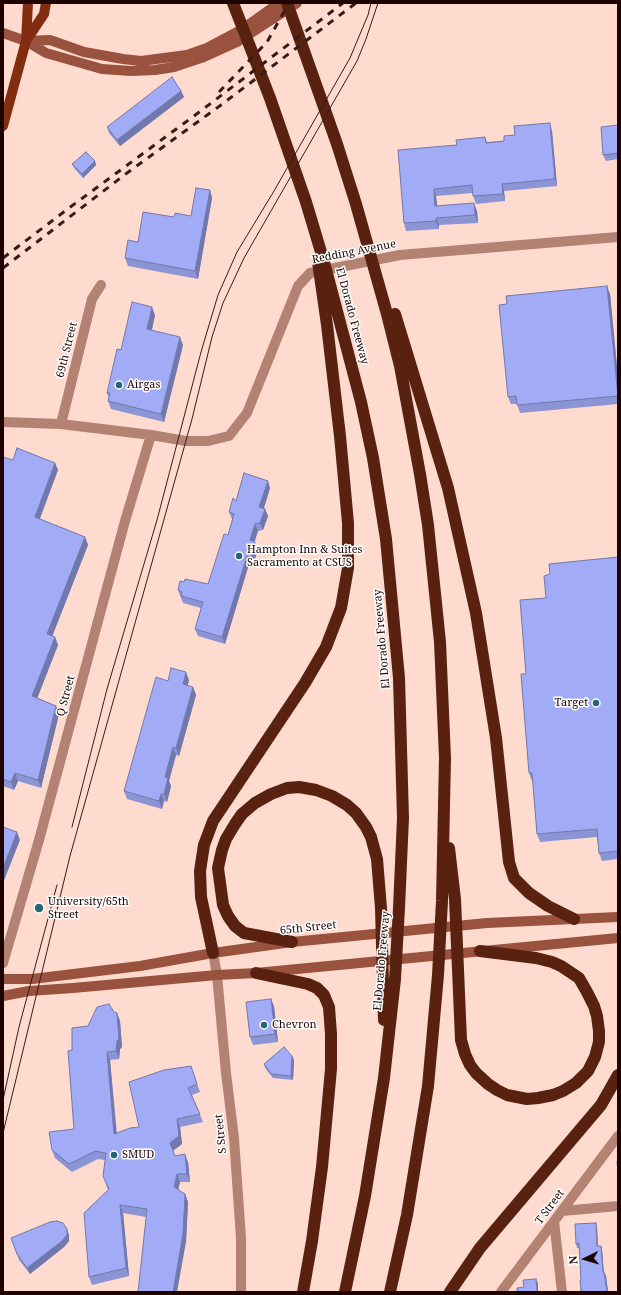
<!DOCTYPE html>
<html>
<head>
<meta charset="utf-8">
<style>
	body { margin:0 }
	#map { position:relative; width:621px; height:1295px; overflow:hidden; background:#fedacf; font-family:"Noto Serif",serif }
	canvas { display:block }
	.frame { position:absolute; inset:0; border:4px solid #1e0300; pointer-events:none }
	.north { position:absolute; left:565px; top:1239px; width:40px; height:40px; -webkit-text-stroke:3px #fff; paint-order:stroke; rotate:265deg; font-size:11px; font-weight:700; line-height:16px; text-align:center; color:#1e0300 }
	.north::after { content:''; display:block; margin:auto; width:14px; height:18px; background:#1e0300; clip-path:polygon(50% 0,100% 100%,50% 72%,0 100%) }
</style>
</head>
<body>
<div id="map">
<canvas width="621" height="1295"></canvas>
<div class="frame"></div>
<div class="north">N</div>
</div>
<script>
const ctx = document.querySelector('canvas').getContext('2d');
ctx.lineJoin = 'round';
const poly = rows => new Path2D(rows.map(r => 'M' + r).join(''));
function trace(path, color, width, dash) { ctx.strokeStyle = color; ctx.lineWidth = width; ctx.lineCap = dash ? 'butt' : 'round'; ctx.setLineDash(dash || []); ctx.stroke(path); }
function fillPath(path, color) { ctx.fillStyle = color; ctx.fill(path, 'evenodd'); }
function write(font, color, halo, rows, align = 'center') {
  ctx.font = font + ' "Noto Serif",serif'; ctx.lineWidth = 3; ctx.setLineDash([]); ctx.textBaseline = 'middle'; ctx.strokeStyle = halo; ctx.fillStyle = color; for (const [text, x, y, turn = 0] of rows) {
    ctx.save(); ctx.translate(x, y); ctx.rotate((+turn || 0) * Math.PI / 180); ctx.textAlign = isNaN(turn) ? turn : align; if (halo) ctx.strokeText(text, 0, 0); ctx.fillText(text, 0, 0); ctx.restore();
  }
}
const minor = poly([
	[3,422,61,424,151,435,186,441,208,441,229,436,247,413,298,286,310,273,400,255,618,237],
	[61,424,90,307,92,299,101,285],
	[3,963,39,840,125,521,151,435],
	[562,1211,618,1206],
	[554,1221,562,1292],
	[501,1292,618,1136]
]);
const tertiary = poly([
	[213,953,217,975,226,1073,234,1138,241,1238,241,1292]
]);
const secondary = poly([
	[3,33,26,41,46,53,102,69,131,71,155,70,174,67,204,57,237,42,297,3],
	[26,41,50,40,84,52,123,59,141,61,187,55,207,48,241,30,279,3],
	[3,979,32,979,140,966,213,953,292,942,487,923,618,917],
	[3,996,29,991,73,988,217,975,256,973,618,938]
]);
const primary = poly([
	[26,41,44,14,46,3],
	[3,126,26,41,28,3]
]);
const motorway = poly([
	[233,3,270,98,306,202,324,262,361,402,373,458,386,539,399,678,403,818,399,908,395,979,384,1078,365,1196,345,1292],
	[287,3,337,144,356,204,387,314,400,366,420,474,428,525,440,642,445,758,442,901,438,975,428,1086,407,1215,390,1292],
	[395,314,448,488,476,613,496,738,509,862,514,878,529,893,548,906,574,919],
	[449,848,455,899,461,1040,465,1054,470,1065,476,1073,488,1084,497,1090,507,1095,527,1099,538,1098,553,1095,563,1091,576,1083,588,1071,595,1057,599,1042,599,1031,597,1016,594,1006,587,992,579,978,561,966,552,962,536,958,480,951],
	[292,942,244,933,235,926,228,916,223,905,218,868,222,850,226,839,235,824,242,814,255,803,271,794,287,788,299,787,316,790,332,796,347,805,356,813,366,827,371,837,377,859,381,908,384,1020],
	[213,953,201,897,200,871,204,845,213,821,305,683,326,647,341,608,348,568,348,523,340,436,327,325,318,262],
	[256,973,308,984,317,988,324,995,329,1007,331,1034,331,1069,322,1167,312,1241,303,1292],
	[450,1292,480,1248,601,1105,618,1075]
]);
const tram = poly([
	[72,827,107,689,157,520,201,352,218,295,237,252,274,191,350,58,368,15,371,3],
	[3,1100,19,1027,57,885],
	[3,1133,70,856,192,419,212,337,223,303,244,258,357,61,366,39,378,3]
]);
const rail = poly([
	[219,92,267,42,289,3],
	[3,258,69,208,198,113,343,3],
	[3,268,127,173,221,105,356,3]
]);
const wall = poly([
	[181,91,184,97,120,146,109,133,107,127],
	[618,125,618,159,606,161,603,155],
	[552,131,557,186,504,191,505,201,476,204,473,196,473,193,436,196,437,206,477,211,478,223,439,225,439,229,406,231,404,223,457,145,485,137,487,142,504,141],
	[95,161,96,165,83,178,74,168,72,164],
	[210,190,212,198,198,279,128,266,125,258,138,242,174,217,191,216],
	[610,294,618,377,618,404,520,413,517,404,511,404,508,397],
	[155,315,152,330,183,345,164,422,111,409,108,401,109,398,107,393,121,350],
	[3,457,13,460,55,463,58,470,40,519,85,537,88,545,52,636,55,637,58,645,37,698,56,706,59,714,41,788,18,781,14,790,3,786],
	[270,488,264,508,268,516,263,530,258,531,254,541,258,549,253,565,249,564,225,644,198,636,195,629,201,608,183,603,178,590,184,582,208,584,228,535,232,520,232,519,229,512,236,501],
	[618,557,618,859,602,861,599,853,597,837,540,842,537,834,533,781,532,781,529,773,526,674,546,598],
	[189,680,187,686,193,687,196,695,179,756,176,755,169,781,171,786,167,802,164,801,162,809,127,799,124,791,168,681],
	[274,1006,278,1042,253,1045,250,1037],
	[114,1012,117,1013,120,1021,122,1047,120,1049,119,1059,110,1060,117,1133,139,1127,191,1066,200,1092,192,1095,203,1122,180,1127,182,1144,173,1151,175,1156,188,1162,190,1182,180,1182,178,1190,185,1194,188,1202,186,1242,146,1217,123,1213,129,1276,92,1285,89,1277,108,1190,103,1176,105,1160,98,1159,72,1172,55,1158,52,1150,74,1129,72,1050,88,1026],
	[292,1056,294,1060,293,1080,273,1078,265,1068,264,1064],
	[597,1227,598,1246,601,1246,602,1250,604,1272,606,1276,608,1292,582,1292,581,1280,579,1248,577,1248,576,1244],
	[69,1235,69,1241,64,1247,30,1274,19,1260,11,1238]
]);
const shadedWall = poly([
	[181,91,184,97,120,146,117,140],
	[550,123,552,131,557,186,555,179],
	[95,161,96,165,83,178,82,174],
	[502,184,504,191,505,201,503,194],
	[434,189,436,196,438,213,435,206],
	[210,190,212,198,198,279,195,271],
	[474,203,477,211,478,223,475,215],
	[436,218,439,225,439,229,436,221],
	[607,286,610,294,618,377,618,397],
	[152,307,155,315,150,337,147,329],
	[180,337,183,345,164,422,161,414],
	[55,463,58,470,37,525,35,517],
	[268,481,270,488,262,514,259,507],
	[265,509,268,516,263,530,260,523],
	[255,524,258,531,253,547,250,540],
	[85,537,88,545,50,642,47,634],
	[255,542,258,549,253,565,251,558],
	[247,556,249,564,225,644,222,637],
	[55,637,58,645,35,704,32,696],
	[186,672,189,680,186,692,183,684],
	[193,687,196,695,179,756,176,748],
	[56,706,59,714,41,788,38,780],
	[173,747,176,755,169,781,171,786,167,802,164,794,165,777],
	[15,773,18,781,14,790,11,782],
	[161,794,164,801,162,809,159,801],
	[17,832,20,840,3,883,3,868],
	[271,999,274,1006,278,1042,275,1034],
	[117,1013,120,1021,122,1047,120,1049,119,1059,116,1051],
	[107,1052,110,1060,117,1142,114,1134],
	[292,1056,294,1060,293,1080,291,1076],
	[177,1119,180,1127,182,1144,172,1151,170,1143],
	[185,1154,188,1162,190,1182,187,1174],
	[177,1174,180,1182,177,1195,174,1187],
	[185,1194,188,1202,186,1242,177,1292,173,1292],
	[120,1205,123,1213,129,1276,126,1268],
	[596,1223,597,1227,598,1251,597,1246],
	[67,1229,69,1235,69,1241,64,1247,30,1274,27,1268],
	[601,1246,602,1250,604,1276,603,1272],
	[604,1272,606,1276,608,1292,607,1292],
	[536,1279,538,1283,538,1292,537,1292]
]);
const building = poly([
	[172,77,181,91,117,140,107,127,172,77],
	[550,123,555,179,502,184,503,194,473,196,472,185,434,189,435,206,474,203,475,215,436,218,436,221,404,223,398,150,457,145,456,140,485,137,486,143,504,141,504,136,515,135,514,126,550,123],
	[618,125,618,153,603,155,601,127,618,125],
	[86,152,95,161,82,174,72,164,86,152],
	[196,188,210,190,195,271,125,258,128,240,138,242,143,212,174,217,175,213,191,216,196,188],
	[607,286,618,396,517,405,516,396,508,397,499,305,507,304,506,296,607,286],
	[132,302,152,307,147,329,180,337,161,414,108,401,110,393,107,393,117,349,121,350,132,302],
	[17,448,55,463,35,517,85,537,47,634,55,637,32,696,56,706,38,780,15,773,11,782,3,779,3,457,13,460,17,448],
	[244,473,268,481,259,507,265,509,260,523,255,524,250,540,255,542,251,558,247,556,222,637,195,629,203,602,181,596,182,592,178,590,180,581,184,582,185,579,208,584,224,534,228,535,234,514,229,512,233,498,236,501,244,473],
	[618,557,618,851,599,853,597,829,537,834,532,773,529,773,521,674,526,674,520,600,546,598,544,576,550,574,549,564,618,557],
	[171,668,186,672,183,684,193,687,176,748,173,747,165,777,168,778,164,794,161,794,159,801,124,791,156,677,168,681,171,668],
	[3,827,17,832,3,868,3,827],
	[271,999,275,1034,250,1037,246,1002,271,999],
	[109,1004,114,1012,117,1013,119,1039,117,1041,116,1051,107,1052,114,1134,130,1128,139,1127,129,1082,164,1070,191,1066,197,1084,188,1088,200,1114,177,1119,179,1136,170,1143,175,1156,185,1154,187,1174,177,1174,174,1187,185,1194,183,1234,173,1292,138,1292,147,1209,120,1205,126,1268,89,1277,84,1213,109,1189,103,1176,106,1153,95,1151,69,1164,52,1150,49,1132,74,1129,68,1051,72,1050,72,1028,88,1026,97,1007,109,1004],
	[284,1047,292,1056,291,1076,271,1074,264,1064,284,1047],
	[617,1162,618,1162,618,1171,617,1162],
	[57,1221,63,1223,67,1229,67,1235,62,1241,27,1268,17,1254,11,1238,50,1222,57,1221],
	[596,1223,597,1246,601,1246,603,1272,604,1272,607,1292,583,1292,583,1291,581,1291,580,1280,581,1280,579,1243,576,1244,575,1224,596,1223],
	[536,1279,537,1292,517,1292,517,1288,524,1287,523,1280,536,1279]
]);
const markers = [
	[119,385,4,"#226678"],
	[239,556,4,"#226678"],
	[596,703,4,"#226678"],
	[39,908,5,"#226678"],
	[264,1025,4,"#226678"],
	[114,1155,4,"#226678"]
];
const streetNames = [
	["Redding Avenue",354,252,-11],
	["El Dorado Freeway",352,316,75],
	["69th Street",67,350,-76],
	["El Dorado Freeway",382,639,-95],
	["Q Street",66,696,-75],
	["65th Street",308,928,-6],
	["El Dorado Freeway",382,961,-85],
	["S Street",221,1134,-96],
	["T Street",550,1207,-53]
];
const poiNames = [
	["Airgas",127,385],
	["Hampton Inn & Suites",247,550],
	["Sacramento at CSUS",247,563],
	["Target",588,703,"right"],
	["University/65th",48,902],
	["Street",48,915],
	["Chevron",272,1025],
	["SMUD",122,1155]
];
trace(minor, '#b38273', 10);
trace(tertiary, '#b38273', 10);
trace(secondary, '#98523d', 10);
trace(primary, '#822d10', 10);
trace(motorway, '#592210', 12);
trace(tram, '#371b17', 1);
trace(rail, '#371b17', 3, [7, 7]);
fillPath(wall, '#8b94d4');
fillPath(shadedWall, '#7178ac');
fillPath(building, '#a2acf6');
trace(building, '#7178ac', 1);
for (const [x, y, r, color] of markers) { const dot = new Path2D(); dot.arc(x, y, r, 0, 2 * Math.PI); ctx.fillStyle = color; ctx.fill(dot); trace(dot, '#fff', 1.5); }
write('11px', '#1e0300', '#fff', streetNames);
write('11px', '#1e0300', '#fff', poiNames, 'left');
</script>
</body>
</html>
